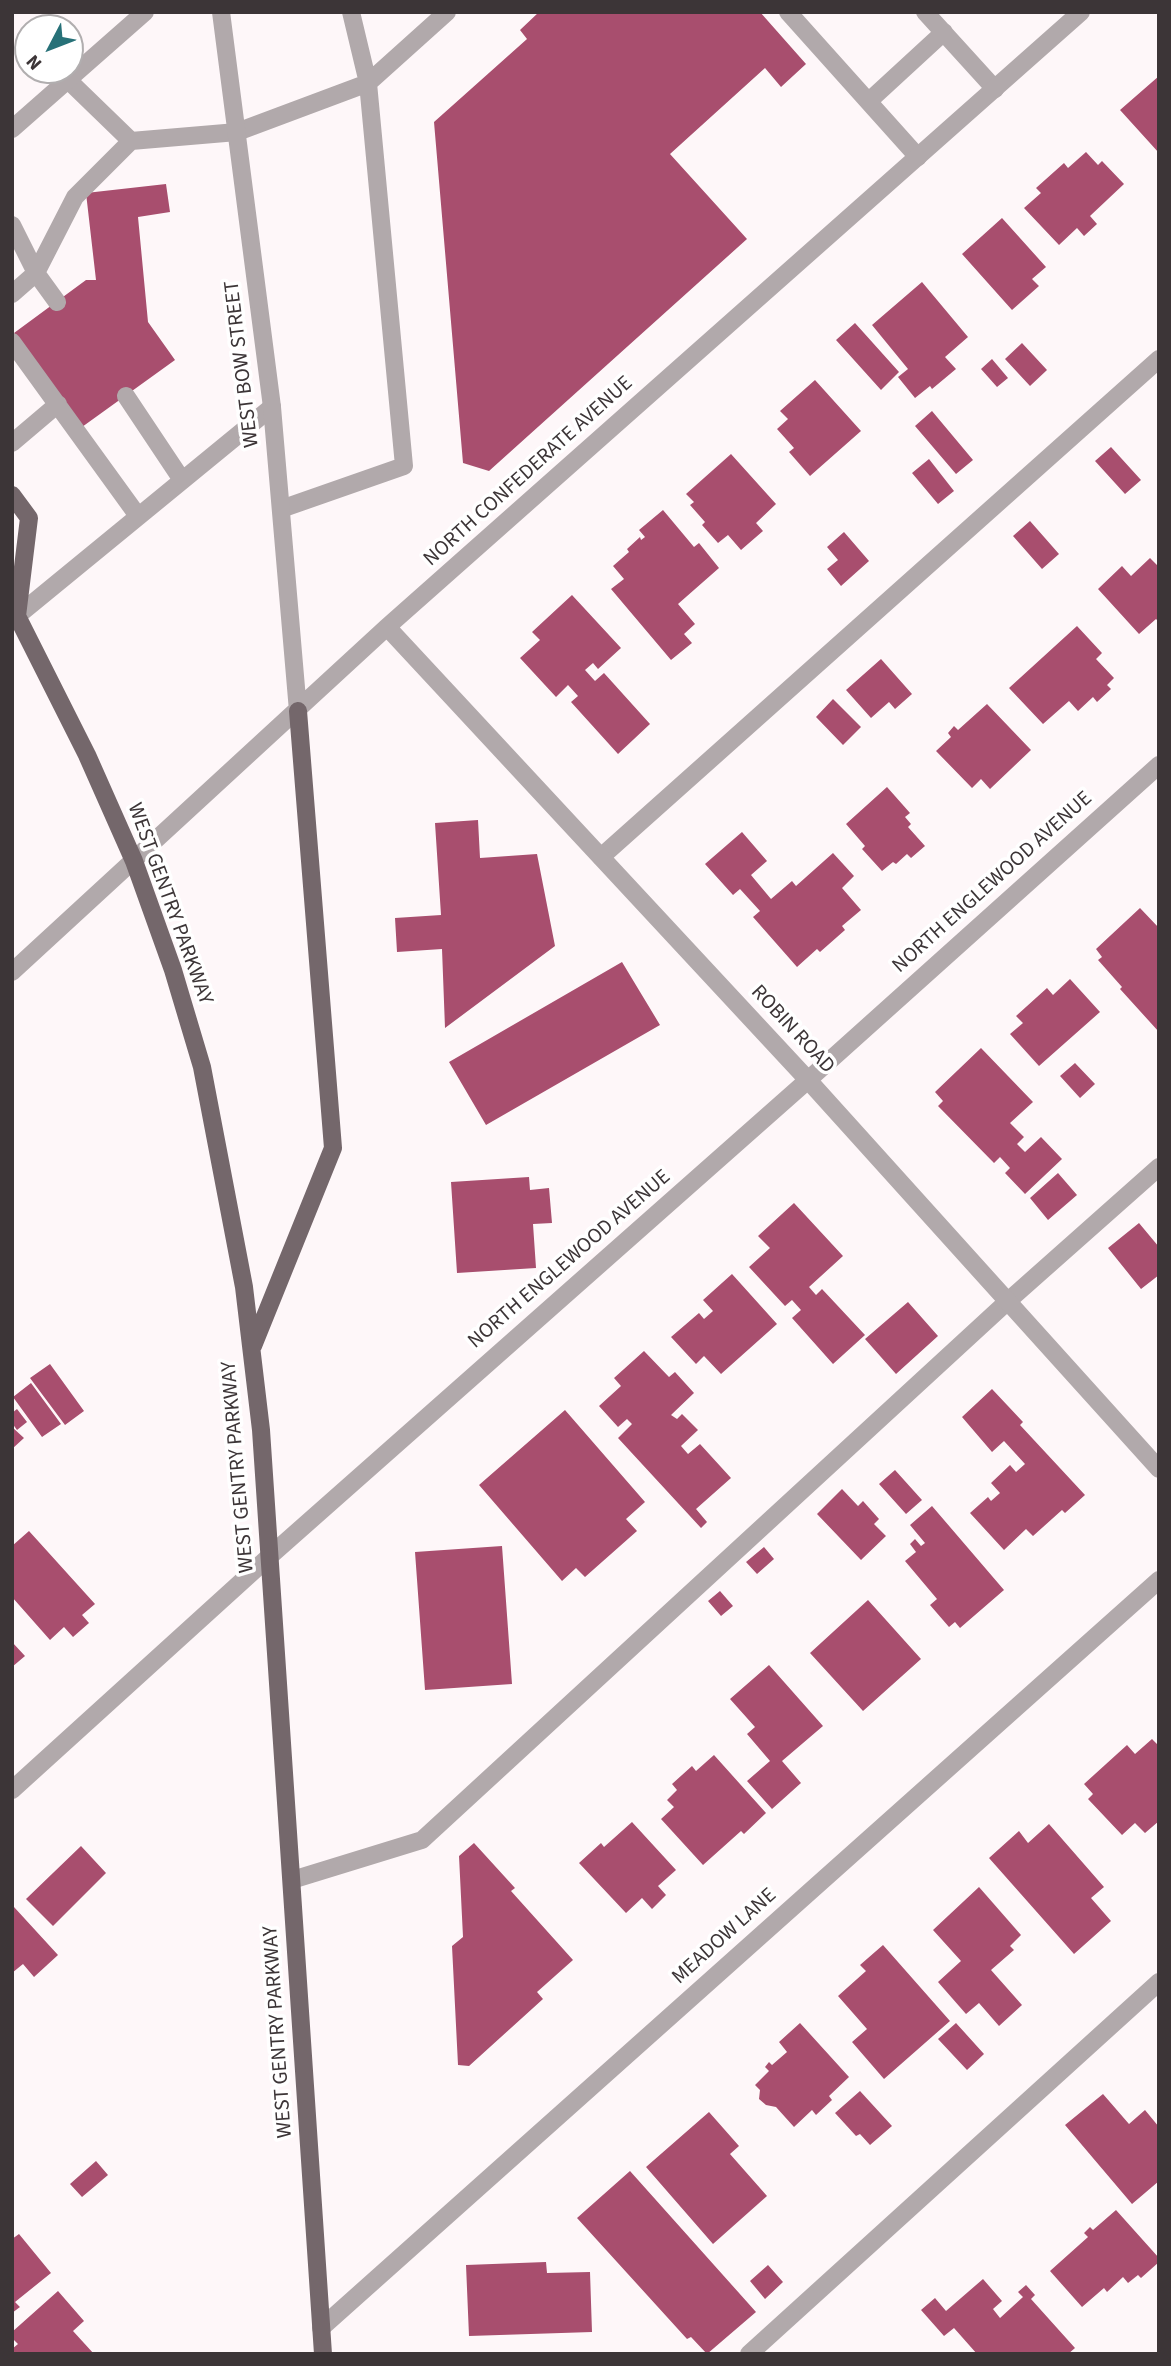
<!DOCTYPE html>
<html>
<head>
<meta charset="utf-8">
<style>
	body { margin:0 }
	#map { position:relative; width:1171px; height:2366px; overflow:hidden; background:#fef7f9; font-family:"Source Sans 3",sans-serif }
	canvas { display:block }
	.frame { position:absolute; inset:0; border:14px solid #3c3537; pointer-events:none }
	.north { position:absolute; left:14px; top:14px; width:70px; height:70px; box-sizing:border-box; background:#fff; border:2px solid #b1aeaf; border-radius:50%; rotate:228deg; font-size:19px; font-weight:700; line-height:28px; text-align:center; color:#3c3537 }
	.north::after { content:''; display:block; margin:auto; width:24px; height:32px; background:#277178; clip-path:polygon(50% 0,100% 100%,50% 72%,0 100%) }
</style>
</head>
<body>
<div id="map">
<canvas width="1171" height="2366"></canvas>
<div class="frame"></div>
<div class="north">N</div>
</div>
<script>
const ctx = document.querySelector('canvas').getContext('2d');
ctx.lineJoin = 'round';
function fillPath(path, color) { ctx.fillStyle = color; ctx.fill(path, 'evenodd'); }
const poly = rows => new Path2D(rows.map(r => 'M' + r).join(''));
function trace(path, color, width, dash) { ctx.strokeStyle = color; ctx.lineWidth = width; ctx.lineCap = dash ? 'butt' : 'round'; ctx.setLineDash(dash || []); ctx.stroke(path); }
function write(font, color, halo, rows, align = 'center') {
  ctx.font = font + ' "Source Sans 3",sans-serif'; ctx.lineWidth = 7; ctx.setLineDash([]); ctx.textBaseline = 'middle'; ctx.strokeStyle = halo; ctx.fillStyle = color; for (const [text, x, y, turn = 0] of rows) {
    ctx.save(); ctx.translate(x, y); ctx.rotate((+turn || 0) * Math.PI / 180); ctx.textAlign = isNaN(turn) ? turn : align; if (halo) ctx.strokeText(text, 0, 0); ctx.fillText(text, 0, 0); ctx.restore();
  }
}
const building = poly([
	[539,12,760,12,806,64,781,87,765,68,670,154,747,239,489,471,463,463,434,122,527,39,520,30],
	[1159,76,1159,153,1120,110],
	[1086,152,1098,165,1102,161,1124,184,1090,216,1097,224,1084,236,1077,228,1059,245,1024,208,1041,193,1036,188,1064,163,1068,168],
	[166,184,170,212,138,217,148,322,175,360,82,427,14,333,86,280,96,280,86,193],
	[1002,218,1046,267,1032,279,1039,286,1012,310,962,254],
	[922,282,968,337,945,357,956,369,932,389,930,386,915,398,898,377,908,369,872,325],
	[855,323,899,372,881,390,836,340],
	[1022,343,1047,370,1030,386,1005,359],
	[992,359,1008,378,997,387,981,369],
	[815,380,861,431,810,476,789,452,794,448,777,429,788,419,780,411],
	[932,411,973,460,956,474,915,426],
	[1111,447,1141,480,1125,494,1095,461],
	[731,454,776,504,756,523,763,531,741,550,728,535,718,543,702,525,705,522,690,505,694,502,686,494],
	[929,459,954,491,938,504,912,473],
	[663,510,694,547,699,543,719,568,678,604,695,624,684,634,692,643,671,660,611,589,624,579,613,566,629,552,627,549,640,537,641,540,645,537,639,530],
	[1030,521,1059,554,1042,569,1013,536],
	[844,532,869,561,841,586,827,569,838,560,827,547],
	[1150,558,1159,567,1159,622,1156,619,1139,634,1098,589,1122,566,1131,576],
	[572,595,621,648,598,669,593,663,585,670,595,681,604,673,650,724,618,754,571,702,578,696,568,685,556,697,520,658,540,640,532,632],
	[1077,626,1102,653,1096,659,1114,678,1107,685,1111,689,1097,702,1093,697,1078,711,1069,701,1043,724,1009,688],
	[881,659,912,694,895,709,889,702,871,718,846,690],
	[833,699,861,727,843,745,816,717],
	[987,704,1031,750,990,789,981,779,972,788,936,751,951,737,948,733,954,726,958,730],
	[887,787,910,813,905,817,911,824,908,827,925,846,911,858,907,854,896,864,893,862,882,871,862,849,865,846,846,824],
	[478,820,480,858,537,854,555,946,445,1028,442,949,397,952,395,918,441,915,435,823],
	[742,832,767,861,751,875,771,899,792,881,796,886,833,853,854,876,842,888,861,910,842,926,845,930,820,952,817,949,797,967,753,917,760,911,740,889,733,895,705,864],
	[1140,908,1159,928,1159,1032,1120,989,1122,987,1098,960,1102,957,1096,949],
	[622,962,660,1025,486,1125,449,1062],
	[1070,979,1100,1012,1039,1066,1010,1034,1023,1023,1016,1016,1047,988,1053,995],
	[981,1048,1033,1102,1010,1123,1024,1137,1017,1144,1025,1152,1041,1137,1062,1159,1025,1194,1005,1173,1010,1168,1000,1157,994,1163,938,1106,943,1101,935,1092],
	[1075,1063,1095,1084,1080,1098,1060,1076],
	[1058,1173,1077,1195,1048,1220,1030,1198],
	[529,1177,530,1190,549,1188,552,1223,533,1224,536,1268,457,1273,451,1182],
	[794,1203,843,1256,809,1287,816,1295,822,1289,865,1335,833,1364,792,1318,801,1310,792,1300,785,1306,749,1267,770,1248,758,1236],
	[1139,1223,1159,1247,1159,1275,1141,1289,1108,1248],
	[732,1274,777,1324,721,1374,704,1356,696,1364,671,1337,699,1313,704,1319,713,1311,703,1300],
	[908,1302,938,1336,896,1374,865,1339],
	[644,1351,669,1377,675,1372,694,1393,671,1415,677,1419,682,1414,698,1430,681,1446,688,1454,700,1444,731,1478,696,1509,707,1522,701,1528,618,1438,632,1424,627,1419,618,1427,599,1406,621,1386,614,1378],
	[50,1364,84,1411,65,1425,30,1378],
	[31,1383,61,1424,42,1437,13,1397],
	[992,1389,1023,1422,1020,1425,1085,1495,1065,1513,1062,1510,1033,1536,1026,1529,1004,1550,970,1513,988,1497,991,1501,1000,1493,991,1483,1010,1465,1016,1472,1025,1464,1004,1441,992,1452,962,1417],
	[17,1409,27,1422,17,1430,12,1423,12,1413],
	[565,1410,645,1502,626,1519,637,1531,585,1577,576,1568,562,1581,479,1485],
	[12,1427,24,1438,12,1449],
	[895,1470,922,1500,906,1514,879,1484],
	[842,1489,858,1506,863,1501,879,1519,874,1524,886,1536,861,1560,817,1514],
	[932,1506,1004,1590,960,1628,955,1622,949,1627,930,1605,937,1599,905,1561,916,1552,910,1544,915,1539,921,1546,925,1543,910,1525],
	[29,1531,95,1604,82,1615,89,1623,73,1637,64,1627,50,1640,12,1597,12,1546],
	[502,1546,512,1684,425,1690,415,1552],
	[764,1547,774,1559,757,1574,746,1562],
	[720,1591,733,1606,721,1616,708,1601],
	[868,1600,921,1659,863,1711,810,1653],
	[12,1642,25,1656,12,1667],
	[769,1665,823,1726,782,1761,801,1783,772,1809,747,1781,770,1761,747,1734,755,1727,730,1699],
	[1152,1739,1159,1746,1159,1821,1145,1833,1135,1823,1122,1835,1088,1799,1093,1794,1084,1784,1127,1745,1135,1754],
	[714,1755,766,1813,744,1834,741,1831,703,1865,661,1819,674,1807,667,1800,677,1790,672,1784,692,1766,696,1771],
	[632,1822,676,1870,658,1886,666,1895,652,1909,642,1898,626,1913,579,1863,601,1843,604,1847],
	[1049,1824,1104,1887,1091,1898,1111,1921,1074,1954,989,1858,1019,1831,1028,1843],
	[474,1843,515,1888,511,1891,573,1960,537,1992,543,1999,469,2066,458,2065,452,1946,463,1937,459,1856],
	[81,1846,106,1873,53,1926,26,1899],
	[979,1887,1021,1935,1010,1946,1014,1950,991,1970,1022,2005,999,2026,979,2003,966,2014,938,1982,961,1961,933,1930],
	[14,1907,58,1955,34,1977,23,1964,12,1973,12,1909],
	[883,1945,950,2021,884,2079,852,2042,867,2029,838,1996,866,1971,860,1965],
	[800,2023,849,2077,829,2096,832,2100,816,2115,812,2110,794,2127,776,2107,766,2105,759,2099,760,2090,755,2085,769,2071,765,2067,769,2062,772,2065,787,2052,779,2042],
	[956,2023,984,2054,967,2070,938,2039],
	[860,2091,892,2126,870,2145,860,2134,856,2136,835,2113],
	[1103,2094,1129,2124,1145,2110,1159,2127,1159,2181,1132,2204,1065,2125],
	[709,2112,739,2146,730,2154,767,2196,713,2244,646,2167],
	[96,2161,108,2175,82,2197,70,2184],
	[630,2171,756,2312,707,2354,691,2337,687,2339,577,2218],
	[1116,2210,1159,2258,1159,2262,1141,2278,1138,2275,1128,2283,1123,2277,1107,2292,1104,2288,1082,2307,1050,2271,1088,2237,1084,2233,1090,2227,1093,2230],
	[19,2234,51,2273,15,2302,20,2307,12,2313,12,2239],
	[546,2262,547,2273,590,2272,592,2332,469,2336,466,2265],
	[768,2265,783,2282,765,2299,750,2281],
	[983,2279,1002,2301,993,2309,1000,2318,1023,2297,1018,2292,1026,2285,1035,2295,1031,2299,1075,2348,1068,2354,977,2354,954,2328,944,2336,921,2310,935,2298,946,2311],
	[58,2291,84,2321,73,2331,94,2354,15,2354,12,2349,18,2344,12,2338,12,2332]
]);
const service = poly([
	[788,12,918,157],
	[925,12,995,89],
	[67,79,131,141],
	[869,101,944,32],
	[12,225,36,273,12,294],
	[57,302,36,273,75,197,131,141,237,132,368,83,351,12],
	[12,342,138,516],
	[126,396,182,480],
	[12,443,58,404],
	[281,509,404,466,368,83,447,12],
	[17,616,272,407],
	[601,857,1159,359],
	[292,1880,422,1840,1008,1301,1159,1167],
	[749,2354,1159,1982]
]);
const minor = poly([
	[221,12,272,407,298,711],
	[12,129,145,12],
	[387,627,808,1080,1159,1469],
	[12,972,387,627,1081,12],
	[12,1790,271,1555,808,1080,1159,765],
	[321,2328,1159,1580]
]);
const primary = poly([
	[12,495,29,518,17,616,87,755,134,861,173,970,202,1067,244,1287,261,1430,323,2354],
	[253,1346,333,1148,298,711]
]);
const streetNames = [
	["WEST BOW STREET",243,364,-97],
	["NORTH CONFEDERATE AVENUE",529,472,-42],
	["NORTH ENGLEWOOD AVENUE",993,883,-42],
	["WEST GENTRY PARKWAY",169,904,70],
	["ROBIN ROAD",792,1030,47],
	["NORTH ENGLEWOOD AVENUE",570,1260,-41],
	["WEST GENTRY PARKWAY",239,1467,-95],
	["MEADOW LANE",725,1937,-42],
	["WEST GENTRY PARKWAY",279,2032,-94]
];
fillPath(building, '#a84e6e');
trace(service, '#b1a9ab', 18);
trace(minor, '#b1a9ab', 18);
trace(primary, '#74676b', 18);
write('21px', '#3c3537', '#fff', streetNames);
</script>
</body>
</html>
